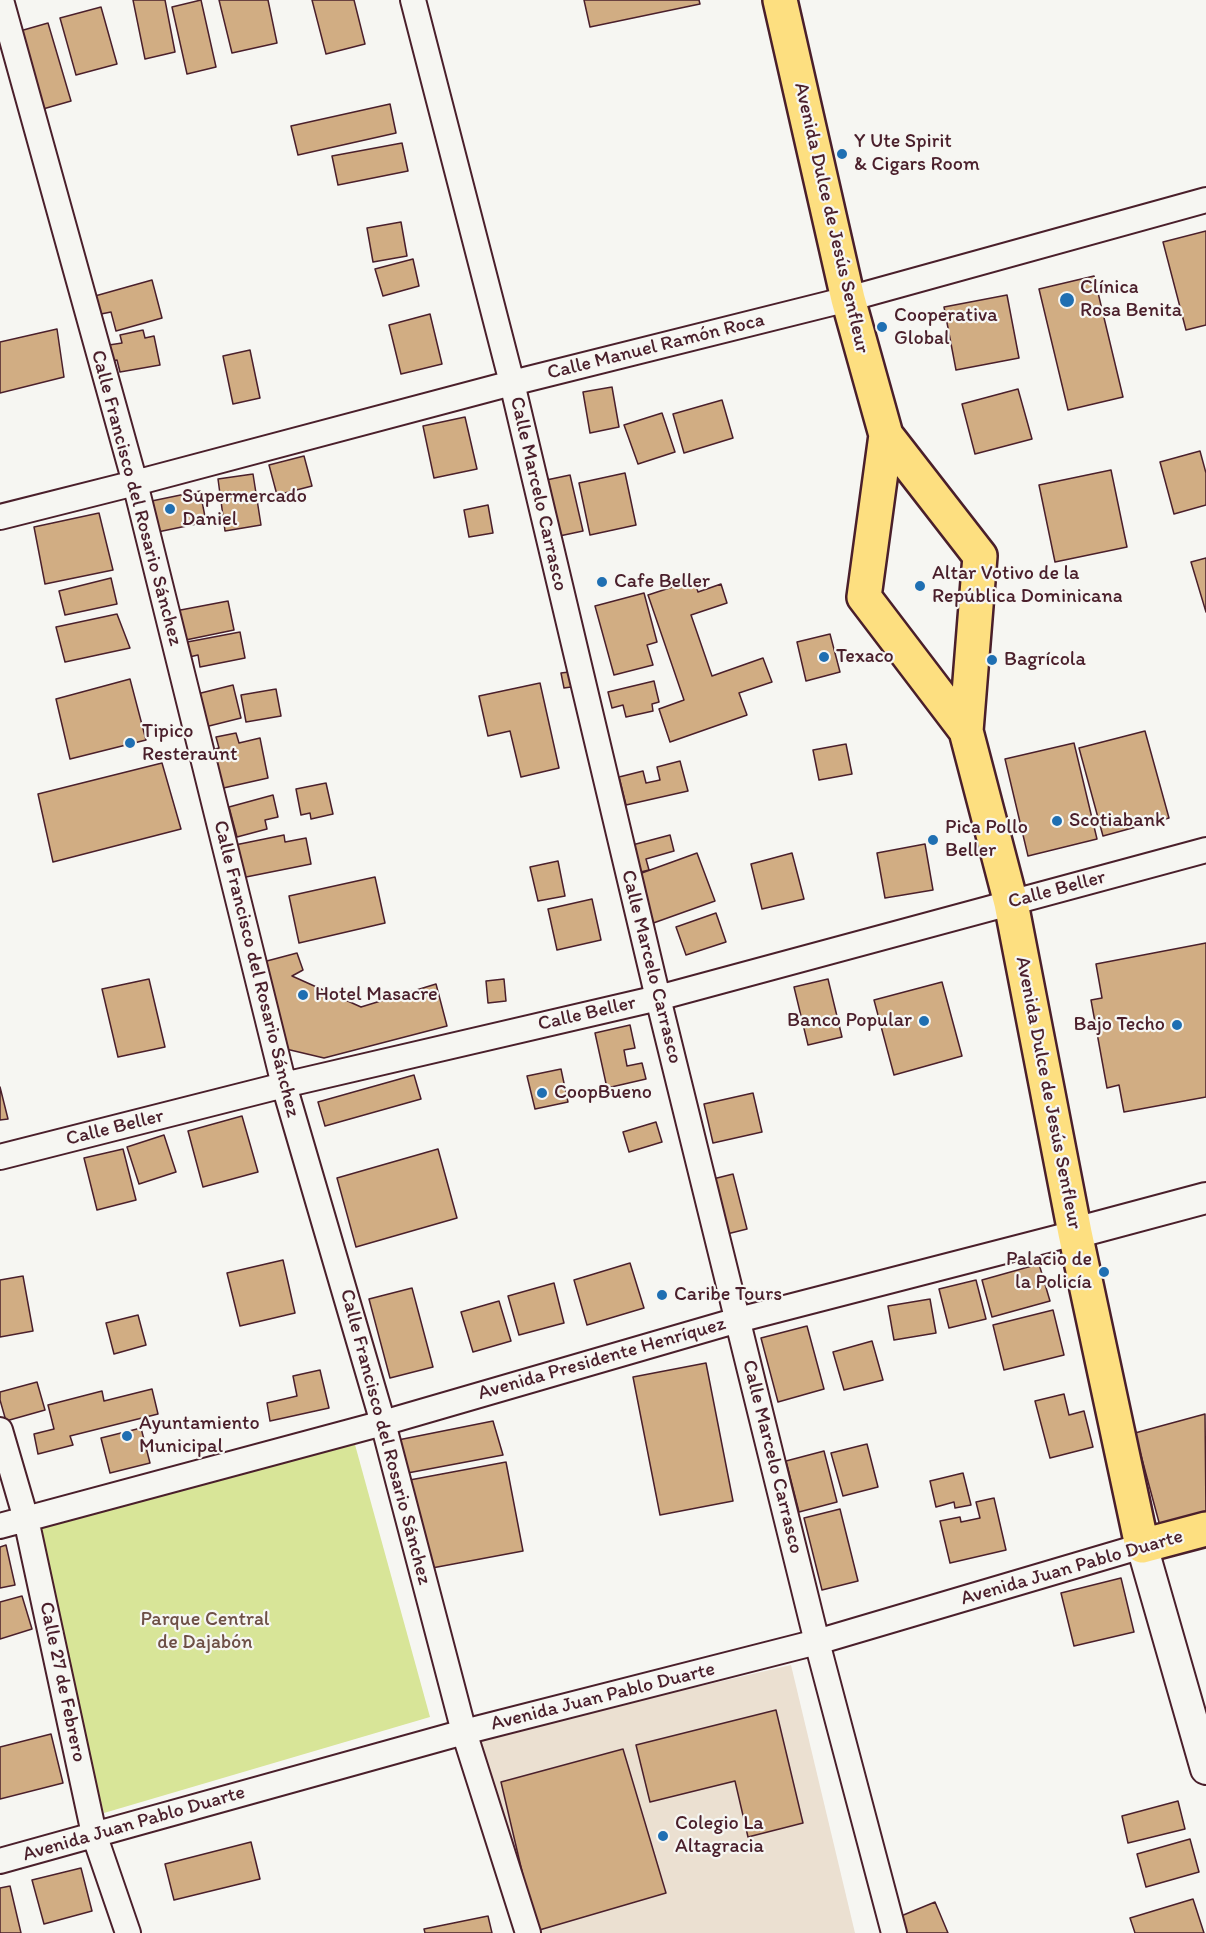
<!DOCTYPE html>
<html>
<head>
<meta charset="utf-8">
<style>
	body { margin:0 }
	canvas { display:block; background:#f6f6f2 }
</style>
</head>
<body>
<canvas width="1206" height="1933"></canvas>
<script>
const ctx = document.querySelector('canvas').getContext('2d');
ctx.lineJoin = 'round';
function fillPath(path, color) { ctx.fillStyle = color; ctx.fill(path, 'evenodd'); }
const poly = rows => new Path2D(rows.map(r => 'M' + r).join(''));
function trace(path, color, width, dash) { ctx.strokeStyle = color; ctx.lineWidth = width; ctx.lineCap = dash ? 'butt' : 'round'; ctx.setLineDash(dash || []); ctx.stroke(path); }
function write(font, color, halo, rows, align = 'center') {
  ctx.font = font + ' Itim,sans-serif'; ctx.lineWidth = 4.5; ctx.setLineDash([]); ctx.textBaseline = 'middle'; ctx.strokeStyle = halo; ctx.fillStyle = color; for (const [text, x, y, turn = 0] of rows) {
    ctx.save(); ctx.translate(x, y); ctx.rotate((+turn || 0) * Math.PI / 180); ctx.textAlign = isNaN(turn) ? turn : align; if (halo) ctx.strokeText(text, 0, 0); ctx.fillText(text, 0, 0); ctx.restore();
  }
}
const built = poly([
	[791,1665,855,1933,520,1933,469,1740]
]);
const green = poly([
	[354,1441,430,1717,104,1813,21,1530]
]);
const building = poly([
	[133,0,165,0,175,52,145,59,133,0],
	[201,0,216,67,187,74,172,7,201,0],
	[219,0,268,0,277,43,232,53,219,0],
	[312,0,354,0,365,44,326,54,312,0],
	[584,0,699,0,700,4,590,27,584,0],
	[101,7,117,64,76,75,60,18,101,7],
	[48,23,71,101,36,111,13,33,48,23],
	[390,104,396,133,298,155,291,126,390,104],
	[402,143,408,171,338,185,332,156,402,143],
	[401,222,407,256,373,262,367,228,401,222],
	[1206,231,1206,325,1186,330,1163,242,1206,231],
	[413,259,419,286,383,296,375,269,413,259],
	[1094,276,1123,397,1068,410,1039,289,1094,276],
	[152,280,162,318,116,331,111,312,101,314,95,296,152,280],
	[1007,295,1019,358,956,370,944,307,1007,295],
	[430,314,442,364,401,374,389,325,430,314],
	[57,329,64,377,0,393,0,342,57,329],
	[143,330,145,338,154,336,160,365,120,372,117,360,112,361,109,345,122,343,120,335,143,330],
	[250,350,260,398,233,404,223,356,250,350],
	[612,387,619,427,590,433,583,392,612,387],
	[1018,389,1032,439,975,454,962,404,1018,389],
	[722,400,733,438,684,453,673,414,722,400],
	[662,413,675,452,638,464,624,425,662,413],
	[465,417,477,469,434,478,423,426,465,417],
	[1200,451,1206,473,1206,505,1174,514,1160,462,1200,451],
	[304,456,312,486,277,495,269,465,304,456],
	[1111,470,1127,547,1055,562,1039,485,1111,470],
	[625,473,636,525,590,535,579,483,625,473],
	[253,474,261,525,225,531,218,479,253,474],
	[570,475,583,531,550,538,537,482,570,475],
	[200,491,206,522,148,534,142,503,200,491],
	[488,505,493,533,469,537,464,510,488,505],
	[99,513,113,570,45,584,34,527,99,513],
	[1206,558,1206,612,1191,562,1206,558],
	[111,578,117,604,65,615,59,591,111,578],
	[694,580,698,592,721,584,727,603,691,615,712,676,763,658,772,682,739,693,747,715,670,742,659,709,684,700,648,595,694,580],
	[644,593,657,642,647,645,653,665,614,675,595,606,644,593],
	[228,601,234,630,176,642,170,612,228,601],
	[117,614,130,648,65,662,56,627,117,614],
	[240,632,245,658,200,667,198,655,185,658,182,643,240,632],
	[830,634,840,672,806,681,797,642,830,634],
	[569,672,571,687,564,688,561,673,569,672],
	[130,679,146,740,70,759,56,699,130,679],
	[654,681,659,702,652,704,653,711,626,717,623,705,612,708,608,692,654,681],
	[540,683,559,768,521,777,510,731,488,736,479,696,540,683],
	[233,685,241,718,201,728,193,695,233,685],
	[276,689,281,716,246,722,241,695,276,689],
	[1145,731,1169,818,1103,836,1079,748,1145,731],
	[236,733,239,743,260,738,268,778,219,789,211,750,219,748,216,737,236,733],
	[1074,743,1097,839,1028,856,1005,759,1074,743],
	[846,744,852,774,819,780,813,750,846,744],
	[680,761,688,791,626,805,619,777,643,771,646,783,660,780,657,767,680,761],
	[162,763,181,829,53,862,38,794,162,763],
	[326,783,333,814,311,819,310,813,301,815,296,789,326,783],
	[273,795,278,817,265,820,267,829,237,837,229,807,273,795],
	[284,835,285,842,306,838,311,864,241,878,235,845,284,835],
	[670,835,674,851,646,859,649,870,628,875,621,848,670,835],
	[925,844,933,890,885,898,877,853,925,844],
	[697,853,715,901,645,926,628,878,697,853],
	[792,853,804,899,762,909,751,864,792,853],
	[558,861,565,896,538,901,530,867,558,861],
	[375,877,385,923,299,943,289,896,375,877],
	[592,899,601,940,557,950,548,909,592,899],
	[716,913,726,942,686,955,676,927,716,913],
	[1206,943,1206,1097,1124,1112,1119,1085,1107,1088,1091,1000,1102,998,1096,964,1206,943],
	[297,953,303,970,292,976,361,1007,436,984,447,1026,324,1058,286,1049,263,962,297,953],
	[149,979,165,1047,118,1057,102,989,149,979],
	[504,979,506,1001,488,1003,486,981,504,979],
	[828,979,842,1037,808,1045,794,987,828,979],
	[942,982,962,1056,894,1075,874,1000,942,982],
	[630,1025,635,1048,624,1050,627,1066,642,1063,646,1079,607,1088,595,1033,630,1025],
	[561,1069,568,1102,535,1109,527,1076,561,1069],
	[414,1075,421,1099,325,1126,318,1102,414,1075],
	[0,1087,8,1119,0,1120,0,1087],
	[753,1093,762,1132,713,1143,704,1104,753,1093],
	[242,1116,258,1172,203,1187,188,1131,242,1116],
	[656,1122,662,1142,629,1152,623,1132,656,1122],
	[164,1135,176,1172,139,1184,127,1147,164,1135],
	[123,1149,136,1200,97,1210,84,1158,123,1149],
	[438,1149,457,1218,356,1247,337,1178,438,1149],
	[733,1174,747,1229,715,1237,701,1182,733,1174],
	[283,1260,295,1313,240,1326,227,1273,283,1260],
	[630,1263,644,1308,587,1325,574,1280,630,1263],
	[1039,1264,1050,1301,992,1317,982,1280,1039,1264],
	[23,1276,33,1331,0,1337,0,1280,23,1276],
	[976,1280,986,1319,949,1328,939,1289,976,1280],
	[554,1283,564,1323,519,1335,508,1296,554,1283],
	[412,1288,433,1367,390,1378,369,1299,412,1288],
	[930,1299,936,1333,894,1340,888,1306,930,1299],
	[499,1301,511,1341,473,1352,461,1312,499,1301],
	[1053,1310,1064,1355,1004,1370,993,1325,1053,1310],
	[138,1315,146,1345,114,1354,106,1323,138,1315],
	[807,1326,824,1389,778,1402,761,1338,807,1326],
	[872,1341,883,1380,844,1390,833,1352,872,1341],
	[706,1363,733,1501,660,1515,633,1377,706,1363],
	[320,1370,329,1408,270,1421,267,1403,297,1396,293,1376,320,1370],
	[37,1382,45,1410,6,1421,0,1400,0,1392,37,1382],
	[152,1389,158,1414,70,1436,73,1445,38,1454,34,1434,54,1429,48,1405,102,1391,104,1401,152,1389],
	[1064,1394,1069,1415,1084,1411,1093,1447,1050,1458,1035,1401,1064,1394],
	[1205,1414,1206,1514,1160,1526,1135,1433,1205,1414],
	[493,1421,503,1455,397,1475,388,1442,493,1421],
	[141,1428,150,1463,110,1473,101,1438,141,1428],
	[867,1444,878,1487,843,1496,831,1453,867,1444],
	[824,1451,837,1502,799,1512,786,1461,824,1451],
	[506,1462,523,1551,416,1571,399,1482,506,1462],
	[963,1473,971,1505,955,1508,954,1502,936,1507,930,1481,963,1473],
	[994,1498,1006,1550,950,1563,940,1521,960,1517,961,1522,980,1518,976,1502,994,1498],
	[840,1509,858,1581,822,1590,804,1518,840,1509],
	[6,1545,15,1585,0,1588,0,1547,6,1545],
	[1121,1578,1134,1632,1074,1646,1061,1593,1121,1578],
	[22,1596,32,1629,0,1639,0,1602,22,1596],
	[776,1710,803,1823,748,1837,735,1781,650,1802,636,1745,776,1710],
	[51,1734,63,1783,0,1799,0,1747,51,1734],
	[623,1749,666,1893,536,1931,501,1782,623,1749],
	[1178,1801,1185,1829,1128,1843,1122,1816,1178,1801],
	[1190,1839,1199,1872,1146,1887,1137,1854,1190,1839],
	[251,1842,260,1879,174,1900,165,1864,251,1842],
	[81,1868,92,1911,44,1924,32,1880,81,1868],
	[10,1886,21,1933,0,1933,0,1888,10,1886],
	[1193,1899,1204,1933,1135,1933,1130,1918,1193,1899],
	[935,1902,948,1933,888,1933,884,1923,935,1902],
	[488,1916,492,1933,425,1933,424,1929,488,1916]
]);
const minor = poly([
	[1,0,135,483,284,1085,383,1423,464,1732,528,1933],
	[413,0,512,383,658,998,817,1642,894,1933],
	[0,517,135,483,512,383,848,299,1206,200],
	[0,1157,284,1085,658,998,1206,850],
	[0,1430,26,1519,94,1834,128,1933],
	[0,1526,383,1423,738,1320,1075,1233],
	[0,1861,464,1732,817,1642,1142,1546]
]);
const tertiary = poly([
	[1075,1233,1206,1198],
	[1142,1546,1206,1769]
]);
const primary = poly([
	[780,0,848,299,886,435,980,556,966,731,1011,903,1075,1233,1142,1546,1206,1529],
	[886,435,864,597,966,731]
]);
const markers = [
	[842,154,6,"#1f6fb2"],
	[1067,300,8,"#1f6fb2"],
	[882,327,6,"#1f6fb2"],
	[170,509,6,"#1f6fb2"],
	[602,582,6,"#1f6fb2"],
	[920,586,6,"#1f6fb2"],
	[824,657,6,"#1f6fb2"],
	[992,660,6,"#1f6fb2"],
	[130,743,6,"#1f6fb2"],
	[1057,821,6,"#1f6fb2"],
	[933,840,6,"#1f6fb2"],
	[303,995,6,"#1f6fb2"],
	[924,1021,6,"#1f6fb2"],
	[1177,1025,6,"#1f6fb2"],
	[542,1093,6,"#1f6fb2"],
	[1104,1272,6,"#1f6fb2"],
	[662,1295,6,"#1f6fb2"],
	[127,1436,6,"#1f6fb2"],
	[663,1836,6,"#1f6fb2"]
];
const poiNames = [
	["Y Ute Spirit",854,142],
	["& Cigars Room",854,165],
	["Clínica",1080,288],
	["Rosa Benita",1080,311],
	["Cooperativa",894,316],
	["Global",894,339],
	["Supermercado",182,497],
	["Daniel",182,520],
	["Altar Votivo de la",932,574],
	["República Dominicana",932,597],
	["Cafe Beller",614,582],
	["Texaco",836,657],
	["Bagrícola",1004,660],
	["Tipico",142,732],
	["Resteraunt",142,755],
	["Scotiabank",1069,821],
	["Pica Pollo",945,828],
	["Beller",945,851],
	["Hotel Masacre",315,995],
	["Banco Popular",912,1021,"right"],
	["Bajo Techo",1165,1025,"right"],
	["CoopBueno",554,1093],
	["Palacio de",1092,1260,"right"],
	["la Policía",1092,1283,"right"],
	["Caribe Tours",674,1295],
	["Ayuntamiento",139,1424],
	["Municipal",139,1447],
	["Colegio La",675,1824],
	["Altagracia",675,1847]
];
const streetNames = [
	["Avenida Dulce de Jesús Senfleur",831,218,77],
	["Calle Manuel Ramón Roca",656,347,-14],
	["Calle Marcelo Carrasco",538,494,77],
	["Calle Francisco del Rosario Sánchez",136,498,75],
	["Calle Beller",1057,890,-15],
	["Calle Marcelo Carrasco",651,967,76],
	["Calle Francisco del Rosario Sánchez",256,969,76],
	["Calle Beller",587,1014,-13],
	["Avenida Dulce de Jesús Senfleur",1048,1093,79],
	["Calle Beller",115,1128,-14],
	["Avenida Presidente Henríquez",602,1359,-16],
	["Calle Francisco del Rosario Sánchez",385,1437,75],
	["Calle Marcelo Carrasco",772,1457,76],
	["Avenida Juan Pablo Duarte",1072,1568,-16],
	["Calle 27 de Febrero",62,1682,78],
	["Avenida Juan Pablo Duarte",603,1697,-14],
	["Avenida Juan Pablo Duarte",134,1824,-16]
];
const parkNames = [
	["Parque Central",205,1620],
	["de Dajabón",205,1643]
];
fillPath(built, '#ebe0d1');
fillPath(green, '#d8e598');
fillPath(building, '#d1ad83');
trace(building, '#4a1f2b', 1.5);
trace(minor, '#4a1f2b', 28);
trace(tertiary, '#4a1f2b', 34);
trace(primary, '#4a1f2b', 38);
trace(minor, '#f6f6f2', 24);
trace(tertiary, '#f6f6f2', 30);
trace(primary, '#fddf80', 33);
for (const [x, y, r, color] of markers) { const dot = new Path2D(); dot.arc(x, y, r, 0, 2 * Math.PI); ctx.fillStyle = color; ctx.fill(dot); trace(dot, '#f6f6f2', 2); }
write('20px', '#4a1f2b', '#f6f6f2', poiNames, 'left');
write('20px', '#4a1f2b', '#f6f6f2', streetNames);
write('20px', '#6e5046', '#f6f6f2', parkNames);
</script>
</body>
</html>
